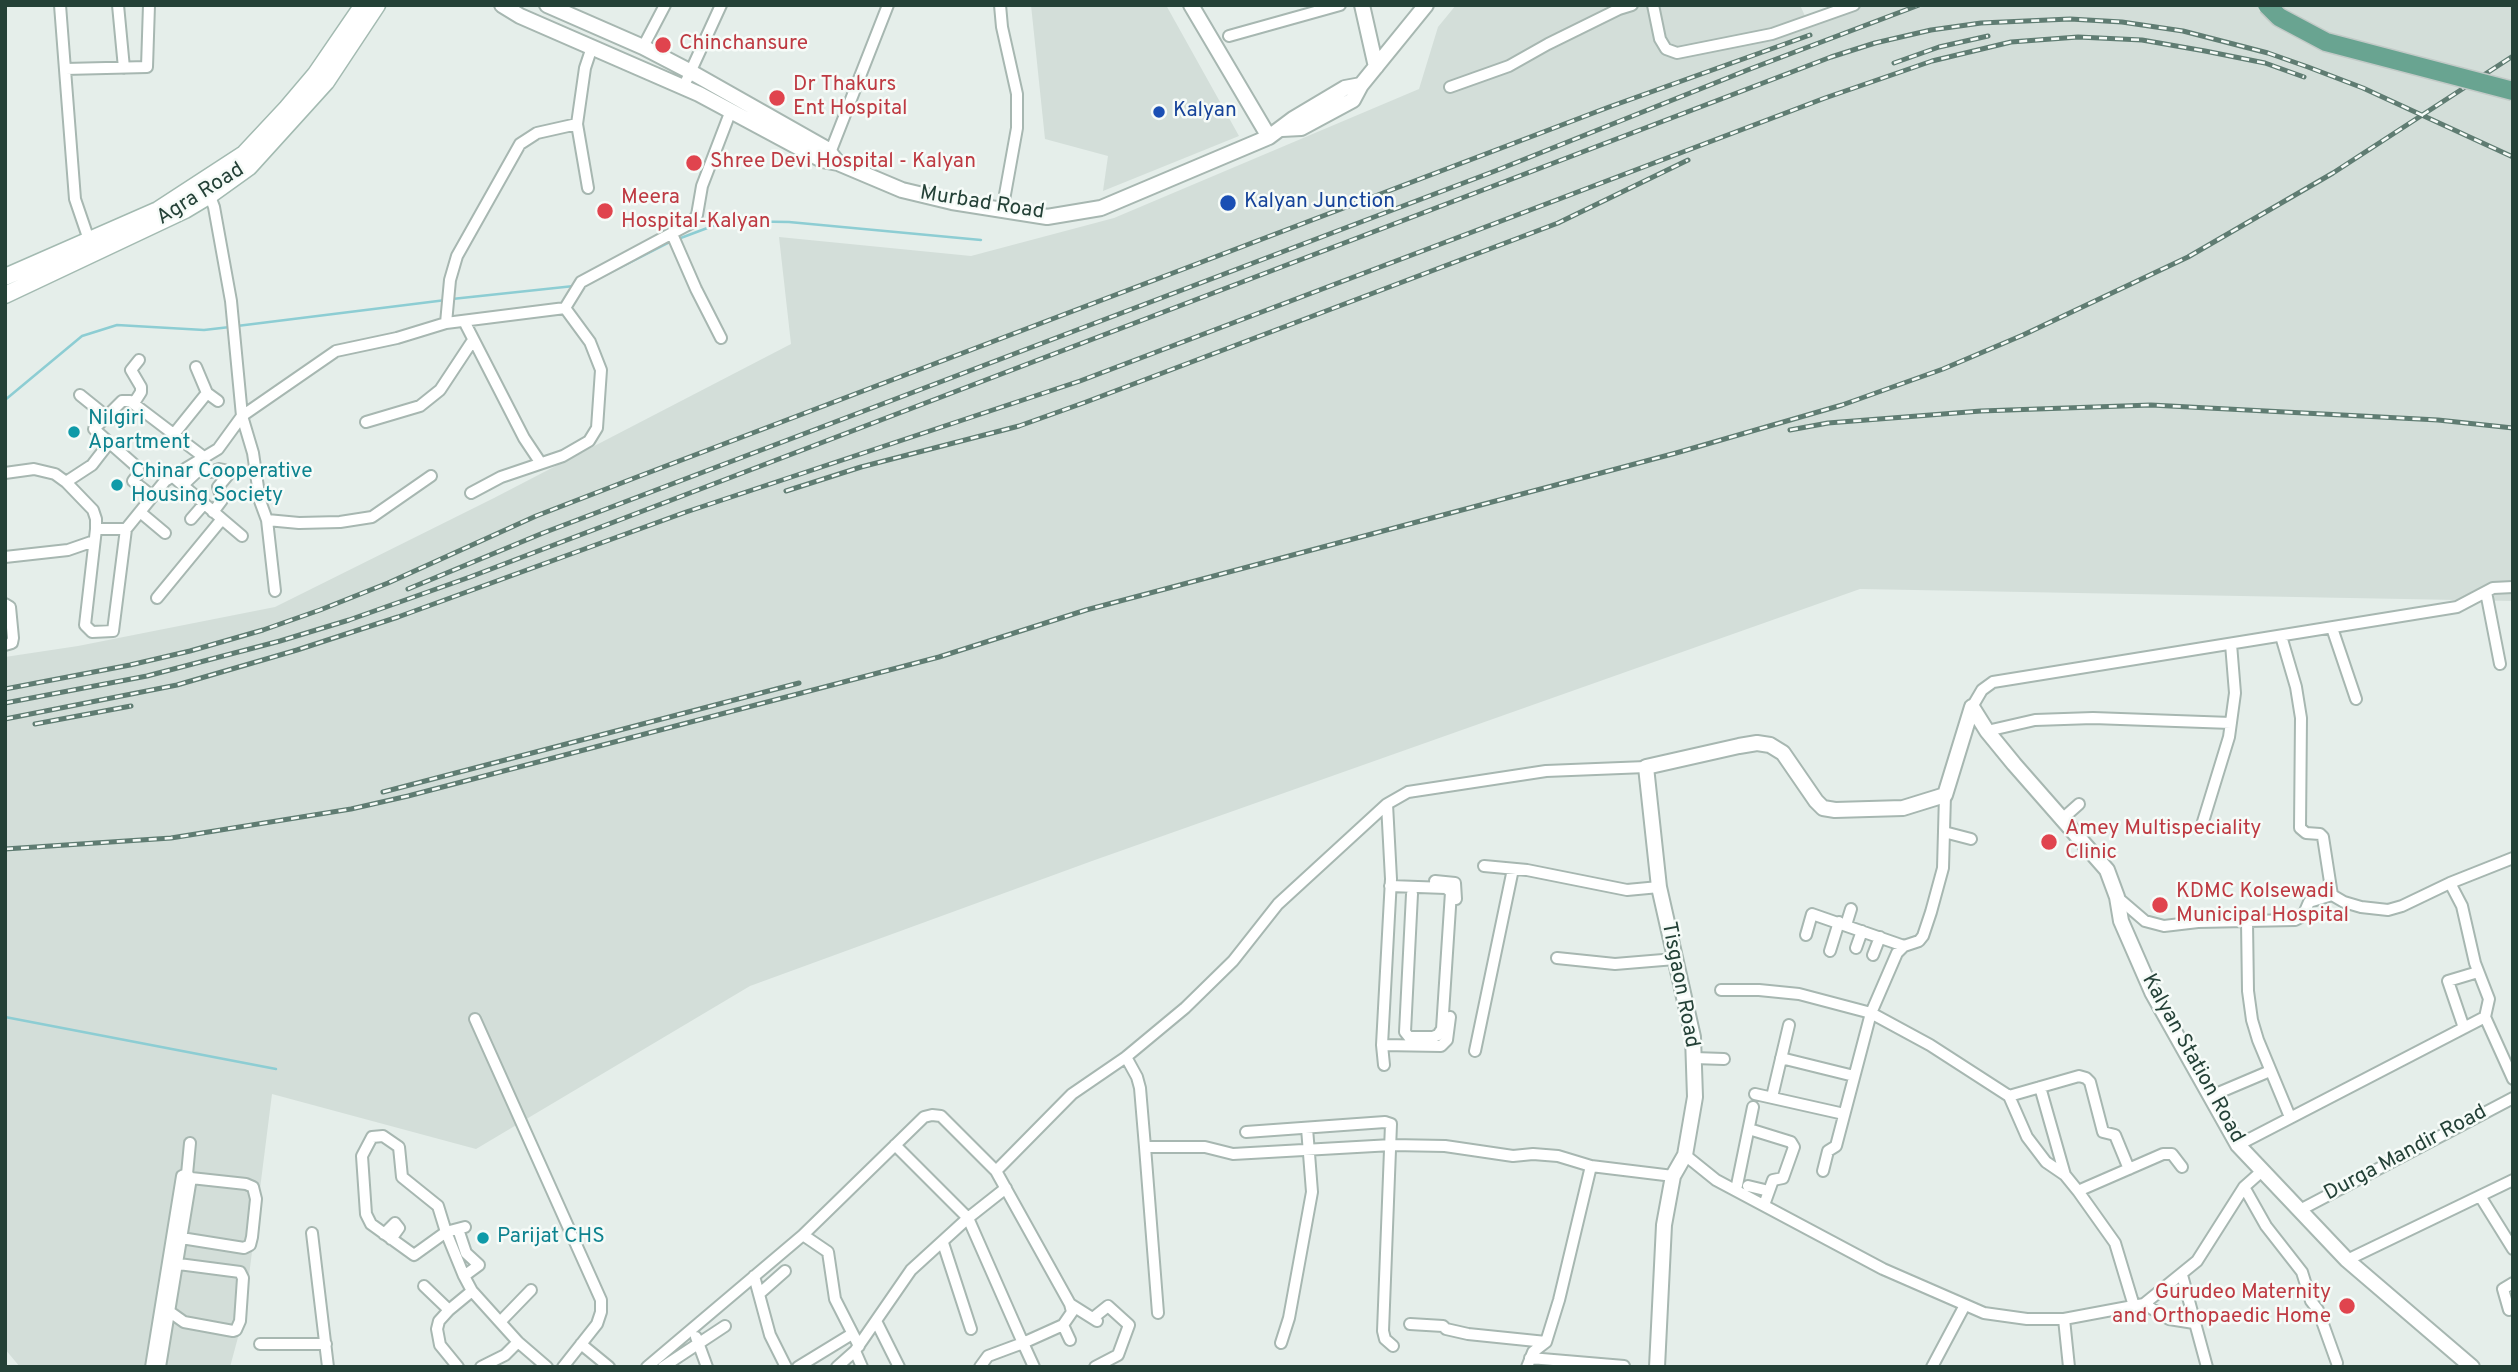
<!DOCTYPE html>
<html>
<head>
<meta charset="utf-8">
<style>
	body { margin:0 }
	#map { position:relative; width:2518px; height:1372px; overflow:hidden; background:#e5eeea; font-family:Overpass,sans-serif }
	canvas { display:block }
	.frame { position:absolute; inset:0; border:7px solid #244137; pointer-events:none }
</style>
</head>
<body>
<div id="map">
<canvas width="2518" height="1372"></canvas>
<div class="frame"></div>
</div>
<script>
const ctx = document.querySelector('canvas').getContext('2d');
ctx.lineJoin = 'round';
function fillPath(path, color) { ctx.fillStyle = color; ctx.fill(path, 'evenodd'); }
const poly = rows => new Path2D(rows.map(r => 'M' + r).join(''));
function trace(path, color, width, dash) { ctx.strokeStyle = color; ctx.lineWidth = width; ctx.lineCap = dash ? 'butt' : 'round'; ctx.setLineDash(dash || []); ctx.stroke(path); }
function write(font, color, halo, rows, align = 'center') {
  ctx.font = font + ' Overpass,sans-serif'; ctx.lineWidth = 5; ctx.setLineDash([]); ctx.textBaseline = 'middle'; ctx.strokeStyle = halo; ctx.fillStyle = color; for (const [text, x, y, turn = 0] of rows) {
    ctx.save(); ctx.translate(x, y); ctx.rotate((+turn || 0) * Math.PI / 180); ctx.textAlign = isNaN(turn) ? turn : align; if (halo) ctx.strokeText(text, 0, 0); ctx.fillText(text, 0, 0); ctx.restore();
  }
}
const built = poly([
	[1031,5,1166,5,1239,136,1103,191,1108,156,1045,139],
	[1456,5,1800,5,1805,16,1834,5,2513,5,2513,601,1860,589,1092,861,750,986,476,1149,272,1094,244,1315,230,1367,20,1367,5,1349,5,657,78,646,275,607,494,498,791,344,779,237,971,256,1114,218,1419,89,1438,27]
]);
const stream = poly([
	[678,239,726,221,789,222,981,240],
	[584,286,672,241],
	[452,299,574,286],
	[237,326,446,300],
	[5,400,82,336,117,325,204,330,230,327],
	[5,1017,276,1069]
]);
const minor = poly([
	[60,5,75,199,89,240],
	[118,5,124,68],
	[1000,5,1002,27,1017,94,1017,128,1002,211],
	[1653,5,1660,39,1666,49,1677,53,1772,34,1854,5],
	[1229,36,1340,5],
	[643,47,665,5],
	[65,69,147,67,149,5],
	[1450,87,1509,66,1548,44,1619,9,1632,5],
	[683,88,721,5],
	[828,158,888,5],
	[588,188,577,124,585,68,592,47],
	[672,234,696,289,721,338],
	[565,308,581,282,691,223,697,215,702,186,730,113],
	[464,321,524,438,540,462],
	[446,323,450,280,457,256,520,144,537,133,577,124],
	[196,367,207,393,218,401],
	[80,395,106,416],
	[134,403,141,392,141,387,131,370,139,360],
	[366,422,420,406,440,390,473,340],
	[174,434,207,393],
	[5,473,34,469,55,474,66,482,93,510,96,519,96,529,85,625,92,632,113,631,126,529],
	[66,482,92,465,109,443],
	[183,485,202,467,211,472,219,469,224,470,228,475,218,487,222,500,213,512],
	[471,493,501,477,563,456,589,441,597,428,601,370,590,342,565,308],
	[152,496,133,481,139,473,137,467,94,429,122,401,130,401,205,458],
	[140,512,165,533],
	[191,519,204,504],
	[222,519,242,536],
	[267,520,299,523,340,522,372,517,431,476],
	[96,529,126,529,165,481,218,449,242,416,231,301,214,207,208,191],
	[5,557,68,550,94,541],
	[275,591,267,520,260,501,253,453,242,416,336,351,397,338,446,323,565,308],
	[2486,592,2500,664],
	[157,598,222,519,171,475],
	[5,604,10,607,13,638,12,643,5,645],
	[2332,628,2356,699],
	[2281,636,2296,687,2301,718,2300,828,2306,833,2320,834,2323,837,2332,895,2344,902,2361,907,2388,910,2402,906,2450,883,2513,858],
	[1972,707,1982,690,1993,682,2457,607,2493,588,2513,587],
	[1987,731,2035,720,2093,718,2231,723],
	[2061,820,2079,804],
	[2202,825,2229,737,2235,693,2231,644],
	[1944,832,1971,839],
	[1484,866,1527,870,1627,890,1659,887],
	[1435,881,1455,883,1456,899],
	[2450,883,2462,906,2475,963,2489,999,2485,1017,2513,1079],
	[1390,886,1446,888,1451,892,1442,1029,1438,1035,1433,1037,1409,1037,1405,1032,1412,894],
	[2117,897,2145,921,2164,926,2198,922,2295,920,2303,916,2309,902,2332,895],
	[2247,922,2248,991,2252,1020,2258,1040,2290,1117],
	[1846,925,1851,909],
	[1806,935,1812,914,1904,946],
	[1856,948,1862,931],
	[1830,951,1839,922],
	[1873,955,1880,937],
	[1557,958,1615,964,1675,959],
	[1721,990,1759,990,1799,994,1871,1013,1930,1045,2009,1096,2027,1137,2046,1162,2065,1175,2078,1191,2115,1243,2134,1306],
	[475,1019,601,1300,601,1312,597,1324,563,1367],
	[2464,1028,2448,981,2478,972],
	[1382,1045,1441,1046,1447,1040,1450,1017],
	[1475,1051,1513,869],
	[1126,1057,1137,1077,1140,1088,1145,1147,1205,1147,1233,1154,1392,1145,1445,1146,1513,1156,1533,1154,1558,1156,1591,1166,1673,1176],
	[1694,1058,1724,1059],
	[1781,1058,1854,1076],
	[1384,1065,1382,1045,1391,879,1387,804],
	[2040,1087,2065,1175],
	[1755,1094,1844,1114],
	[2009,1096,2079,1076,2086,1078,2090,1082,2103,1132,2115,1135,2129,1169],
	[2211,1096,2270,1071],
	[1772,1097,1789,1025],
	[1749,1129,1791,1142,1794,1147,1783,1178,1773,1180,1764,1205],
	[1246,1132,1385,1122,1391,1124,1383,1331,1385,1339,1393,1346],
	[895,1145,968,1218,1023,1343,988,1356,980,1367],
	[2238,1145,2485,1017],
	[1145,1147,1158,1313],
	[1685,1155,1716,1180,1883,1269,1984,1313,2027,1319,2064,1319],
	[996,1171,1072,1094,1126,1057,1185,1008,1233,961,1278,904,1387,804,1408,792,1546,771,1646,767],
	[1823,1171,1828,1151,1836,1146,1871,1013,1897,953,1904,946,1919,941,1923,936,1931,912,1943,868,1945,795],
	[187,1174,190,1143],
	[1748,1186,1769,1191],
	[2244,1187,2266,1226,2302,1272,2311,1301,2318,1310,2337,1363],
	[1736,1190,1753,1107],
	[2078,1191,2163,1154,2172,1154,2182,1167],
	[2480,1196,2513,1249],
	[2300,1210,2513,1098],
	[465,1227,446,1232,414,1255,371,1224,366,1214,362,1156,372,1137,383,1136,399,1147,402,1177,438,1206,446,1232,464,1276,472,1291,518,1342,547,1367],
	[458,1229,466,1253,479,1265,464,1276],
	[312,1233,328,1367],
	[384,1234,395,1223,399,1228,391,1239],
	[803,1235,828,1252,835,1299,859,1346],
	[175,1237,244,1248,250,1245,252,1237,256,1199,253,1187,246,1184,191,1178],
	[943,1243,971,1329],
	[2347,1260,2513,1180],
	[2182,1275,2207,1367],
	[754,1276,770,1335,786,1367],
	[424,1286,449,1310],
	[759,1294,785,1271],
	[1070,1304,1097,1321],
	[2144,1304,2169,1319,2194,1323],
	[2509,1310,2503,1289,2513,1283],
	[163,1311,170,1312,184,1322,233,1331,236,1330,240,1321,243,1278,240,1272,171,1263],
	[1093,1318,1108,1306,1129,1325,1118,1355,1095,1367],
	[876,1321,899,1367],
	[500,1322,531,1290],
	[1410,1324,1443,1326,1446,1329,1468,1334,1546,1342],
	[1063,1325,1070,1340],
	[696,1337,707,1367],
	[1281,1343,1289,1318,1312,1192,1307,1128],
	[260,1344,326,1344],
	[581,1344,609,1367],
	[855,1351,862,1367],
	[1530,1358,1624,1366],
	[151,1367,182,1176,187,1174,191,1178,160,1367],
	[458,1367,440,1345,437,1329,439,1321,449,1310,472,1291],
	[481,1367,505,1355,518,1342],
	[647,1367,803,1235,924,1117,932,1115,941,1116,996,1171,1070,1304,1072,1312,1063,1325,1023,1343,1034,1367],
	[663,1367,725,1326],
	[798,1367,852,1334],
	[837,1367,855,1351,911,1270,968,1218,1006,1188],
	[1527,1367,1533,1352,1546,1342,1559,1300,1591,1166],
	[1932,1367,1965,1305],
	[2069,1367,2064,1319,2144,1304,2197,1261,2244,1187,2262,1171]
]);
const tertiary = poly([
	[502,5,520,16,699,94,822,160,838,163,902,190,952,202,1047,217,1101,208,1269,137,1293,119,1345,88,1361,85],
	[547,5,643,47,691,72,827,149,838,163],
	[1191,5,1269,137],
	[1362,5,1376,67],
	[1282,129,1301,128,1353,100,1361,85,1426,5],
	[1972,707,1987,731,2014,764,2107,870,2117,897,2121,921,2152,992,2238,1145,2347,1260,2472,1367],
	[1657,1367,1664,1225,1673,1176,1685,1155,1695,1097,1693,1037,1659,887,1646,767,1739,746,1757,743,1770,745,1783,753,1816,801,1823,808,1835,810,1903,808,1945,795,1972,707]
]);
const secondary = poly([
	[5,277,158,210,244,154,287,108,315,75,363,5],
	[5,295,185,210,210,195,249,167,326,82,377,5]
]);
const rail = poly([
	[1894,63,1939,47,1988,36],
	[1790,430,1828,423,1981,411,2151,405,2438,420,2513,428],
	[786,491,861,467,1019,426,1086,402,1558,223,1688,160],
	[408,589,543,533,1495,171,1750,69,1919,5],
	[5,689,130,665,190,651,263,630,320,610,388,583,536,516,637,477,1609,107,1810,35],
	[5,703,147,676,280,641,349,620,470,577,1831,57,1875,43,1931,30,1981,23,2070,19,2122,22,2183,31,2268,53,2308,67,2363,88,2513,157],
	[5,719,177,685,297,650,398,617,686,512,1080,381,1825,98,1932,61,2011,42,2078,37,2142,40,2205,51,2265,63,2304,77],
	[35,724,131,706],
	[383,792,799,683],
	[5,849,171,838,351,809,408,796,939,657,1086,610,1676,453,1842,405,1943,369,2023,335,2188,257,2333,173,2513,56]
]);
const primaryBridge = poly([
	[2267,5,2279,17,2326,42,2513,91]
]);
const markers = [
	[663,45,9,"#e0444e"],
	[777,98,9,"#e0444e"],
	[1159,112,7,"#1a4fb4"],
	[694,163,9,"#e0444e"],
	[1228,203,9,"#1a4fb4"],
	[605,211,9,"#e0444e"],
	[74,432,7,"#0f9aa8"],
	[117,485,7,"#0f9aa8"],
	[2049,842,9,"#e0444e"],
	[2160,905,9,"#e0444e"],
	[483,1238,7,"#0f9aa8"],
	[2347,1306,9,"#e0444e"]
];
const healthNames = [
	["Chinchansure",679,45],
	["Dr Thakurs",793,86],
	["Ent Hospital",793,110],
	["Shree Devi Hospital - Kalyan",710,163],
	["Meera",621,199],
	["Hospital-Kalyan",621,223],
	["Amey Multispeciality",2065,830],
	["Clinic",2065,854],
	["KDMC Kolsewadi",2176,893],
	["Municipal Hospital",2176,917],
	["Gurudeo Maternity",2331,1294,"right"],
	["and Orthopaedic Home",2331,1318,"right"]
];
const transitNames = [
	["Kalyan",1173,112],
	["Kalyan Junction",1244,203]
];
const streetNames = [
	["Agra Road",201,195,-32],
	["Murbad Road",982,204,9],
	["Tisgaon Road",1679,985,79],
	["Kalyan Station Road",2192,1059,61],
	["Durga Mandir Road",2406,1154,-28]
];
const cultureNames = [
	["Nilgiri",88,420],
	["Apartment",88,444],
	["Chinar Cooperative",131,473],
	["Housing Society",131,497],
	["Parijat CHS",497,1238]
];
fillPath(built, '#d3ded9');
trace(stream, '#8dcdd3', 2.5);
trace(minor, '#a7b7b1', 14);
trace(tertiary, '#a7b7b1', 18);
trace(secondary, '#a3bab1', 19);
trace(minor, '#fff', 10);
trace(tertiary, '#fff', 14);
trace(secondary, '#fff', 16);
trace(rail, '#5f7c72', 5);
trace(rail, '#f6fbf8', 2.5, [8]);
trace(primaryBridge, '#c2cac7', 21, []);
trace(primaryBridge, '#69a491', 18);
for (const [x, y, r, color] of markers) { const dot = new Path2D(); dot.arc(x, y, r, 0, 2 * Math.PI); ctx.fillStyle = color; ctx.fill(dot); trace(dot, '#f6fbf8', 2.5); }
write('21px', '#be3a42', '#f6fbf8', healthNames, 'left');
write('21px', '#164399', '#f6fbf8', transitNames, 'left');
write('21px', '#244137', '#f6fbf8', streetNames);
write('21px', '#0d838f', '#f6fbf8', cultureNames, 'left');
</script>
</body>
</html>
